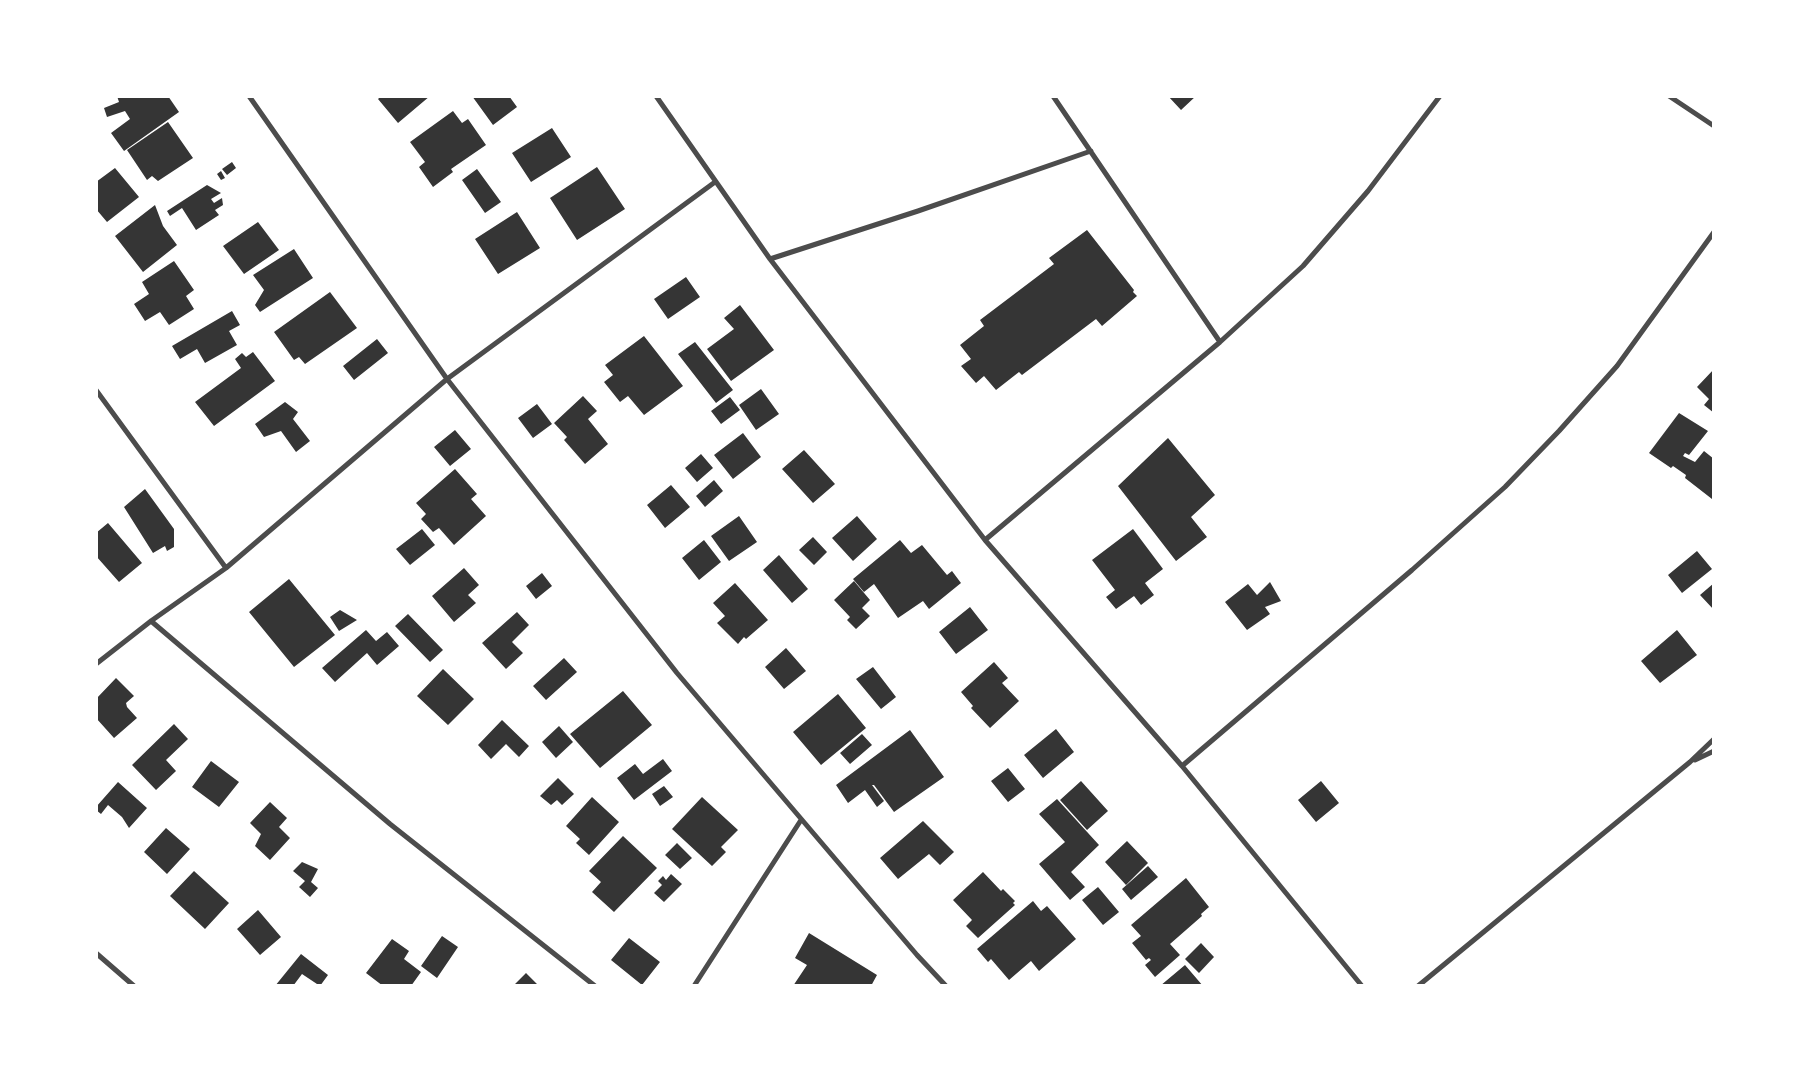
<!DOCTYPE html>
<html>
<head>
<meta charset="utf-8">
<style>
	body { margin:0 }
	#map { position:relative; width:1810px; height:1082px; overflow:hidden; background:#fff; font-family:Montserrat,sans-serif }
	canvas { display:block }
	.frame { position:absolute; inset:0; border:98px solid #fff; pointer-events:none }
</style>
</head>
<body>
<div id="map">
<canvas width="1810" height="1082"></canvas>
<div class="frame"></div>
</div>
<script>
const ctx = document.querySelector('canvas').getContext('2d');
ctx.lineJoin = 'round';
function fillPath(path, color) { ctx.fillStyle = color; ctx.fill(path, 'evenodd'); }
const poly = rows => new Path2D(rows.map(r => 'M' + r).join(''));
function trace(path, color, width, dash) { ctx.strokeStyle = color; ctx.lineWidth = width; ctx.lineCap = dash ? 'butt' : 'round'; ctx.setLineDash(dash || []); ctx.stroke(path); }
const building = poly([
	[117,96,168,96,179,112,124,151,111,133,130,119,125,111,107,117,104,108,119,102],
	[381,96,430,96,398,123,378,99],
	[472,96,509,96,517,107,493,125],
	[1168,96,1196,96,1181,110],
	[453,111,462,123,468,119,486,145,451,169,453,172,433,187,419,167,425,162,410,142],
	[168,122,193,158,158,181,152,176,147,180,127,150],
	[552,128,571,157,531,182,512,153],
	[232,162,236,168,227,175,222,169],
	[597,167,625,209,577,240,550,198],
	[115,168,139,197,107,222,96,209,96,182],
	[477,169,501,202,485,213,462,180],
	[221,171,225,178,221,180,217,174],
	[207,185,221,193,211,199,214,203,222,198,223,205,215,210,219,215,196,230,182,208,170,216,167,211],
	[155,205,163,226,177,245,143,272,115,236],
	[517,212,540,248,498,274,475,239],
	[258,222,279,250,244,274,223,246],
	[1087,230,1134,290,1133,292,1137,296,1102,326,1096,319,1022,375,1019,372,996,390,984,376,976,383,961,366,971,359,960,345,984,326,980,320,1054,264,1049,258],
	[294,249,313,278,260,312,255,305,264,290,253,275],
	[174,261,194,290,186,296,194,309,169,325,160,312,145,321,134,304,149,294,142,282],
	[686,277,700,297,668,319,654,299],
	[330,292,357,328,305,364,299,357,294,360,274,332],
	[740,305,774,350,731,381,707,349,734,329,724,318],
	[232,311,240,325,229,331,237,345,205,363,197,349,180,359,172,346],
	[644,336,683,386,644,415,628,396,620,402,604,382,613,375,605,365],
	[377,339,388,353,354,380,343,366],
	[695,342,733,390,716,403,678,354],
	[253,352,275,381,214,426,195,402,241,368,235,359,242,353,246,357],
	[1714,369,1714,413,1704,405,1709,399,1697,387],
	[761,389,779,414,756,430,739,405],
	[583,396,597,411,588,419,608,444,585,464,564,440,567,437,554,423],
	[730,397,740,410,721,424,711,411],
	[285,402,298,412,293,419,310,441,296,452,281,431,264,437,255,424],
	[537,404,552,424,533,438,518,418],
	[1679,413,1708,431,1689,455,1685,453,1683,456,1695,462,1704,451,1714,459,1714,496,1712,499,1685,478,1686,475,1673,466,1671,468,1649,453],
	[455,430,471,449,450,466,434,447],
	[743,433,761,457,733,479,714,455],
	[1168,438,1215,495,1191,517,1207,537,1176,561,1118,486],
	[804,450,835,484,813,503,782,469],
	[701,454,713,468,697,482,685,468],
	[455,469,477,494,471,499,486,516,454,545,439,528,433,532,421,519,426,514,416,503],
	[714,480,723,491,705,507,696,496],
	[671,485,690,507,665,528,647,505],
	[145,489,174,529,174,547,167,551,165,546,153,553,124,507],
	[739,516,757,542,729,561,711,536],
	[857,516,877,539,853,561,832,538],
	[108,523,142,563,119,582,96,556,96,533],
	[422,529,435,545,410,565,396,549],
	[1133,529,1163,569,1145,583,1154,595,1141,605,1134,596,1116,609,1106,597,1115,590,1092,560],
	[813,537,827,552,814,565,799,550],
	[704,540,721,562,699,580,682,558],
	[900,540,911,553,922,545,947,575,952,571,961,583,929,609,923,601,898,618,874,584,864,592,853,579],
	[1697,551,1712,569,1682,593,1668,575],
	[779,555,808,589,792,603,763,570],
	[464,568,479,585,468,595,476,603,454,622,432,596],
	[542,573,552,586,536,599,526,586],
	[289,579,335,635,294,667,249,612],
	[854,581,870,600,862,608,870,616,856,629,847,620,850,617,834,600],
	[1270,582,1281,601,1265,607,1270,614,1247,630,1225,602,1248,584,1257,595],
	[735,583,768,620,746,639,744,637,738,644,717,623,725,616,713,603],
	[1714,583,1714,610,1700,595],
	[970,607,988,630,956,654,939,632],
	[340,610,357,620,339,631,330,617],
	[517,612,529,625,512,642,523,653,506,669,482,643],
	[408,614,443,650,430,662,395,626],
	[366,630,376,641,387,632,399,646,377,665,367,653,335,682,322,668],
	[1677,630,1697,655,1660,683,1641,661],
	[786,648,806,671,784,689,765,667],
	[564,658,577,672,546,700,533,686],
	[994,662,1008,678,1002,683,1019,701,990,728,971,708,973,706,961,692],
	[873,667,896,697,881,709,856,679],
	[443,669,474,699,448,725,417,696],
	[116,678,134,696,126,703,127,707,137,718,114,738,96,718,96,699],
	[623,691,652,725,600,768,570,734],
	[838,694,866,728,821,765,793,732],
	[502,720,529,746,519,757,506,744,491,759,478,745],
	[174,724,188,739,166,760,176,771,156,790,132,765],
	[559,726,573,742,556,758,542,742],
	[1056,729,1074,752,1043,778,1024,755],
	[910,730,944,777,894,812,874,785,872,785,884,801,877,807,865,790,848,803,836,785],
	[862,734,872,745,850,764,840,753],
	[663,759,672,771,634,800,617,778,635,764,643,774],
	[211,761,239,782,219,807,192,787],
	[1008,768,1025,789,1008,802,991,781],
	[558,778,574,794,562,805,557,800,551,805,540,796],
	[1081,781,1108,811,1087,830,1060,800],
	[1321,781,1339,803,1316,822,1298,800],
	[118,782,147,808,129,828,122,817,108,805,101,814,96,810,96,807],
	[664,786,673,797,660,806,652,794],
	[592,797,619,822,589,855,576,843,580,839,566,826],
	[702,797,738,830,721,847,726,852,712,866,672,829],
	[1057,799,1099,845,1071,872,1085,887,1070,900,1039,864,1065,842,1039,814],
	[270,802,287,818,279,827,290,838,270,860,255,846,261,834,250,823],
	[923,821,954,852,940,865,929,854,898,879,880,858],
	[166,828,190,849,167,874,144,852],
	[623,836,657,868,614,912,592,892,601,882,589,871],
	[1127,841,1148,863,1126,885,1105,862],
	[677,843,692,858,680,869,665,855],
	[302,862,318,869,311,882,318,888,310,897,299,887,305,881,293,871],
	[1148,866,1158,877,1131,900,1122,889],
	[194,871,229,903,205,929,170,896],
	[983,872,1001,891,1003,889,1015,901,1013,903,1015,905,978,938,966,926,972,920,953,900],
	[671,874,682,884,664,902,654,893,662,885,658,881,663,876,666,880],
	[1186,878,1209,907,1201,914,1202,916,1170,944,1180,955,1155,977,1145,965,1151,960,1149,958,1146,960,1132,943,1141,936,1131,925],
	[1098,887,1119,912,1103,925,1082,900],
	[1033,901,1041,911,1047,906,1076,939,1039,971,1031,961,1009,980,991,959,988,962,977,949],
	[258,910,281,937,260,955,237,929],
	[809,933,877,975,871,986,793,986,807,965,795,958],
	[442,936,458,947,437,978,421,966],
	[629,938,660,962,642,985,611,960],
	[392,939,409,951,404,959,421,972,411,986,383,986,366,973],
	[1201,943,1214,957,1199,973,1185,959],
	[301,954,328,975,320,986,302,974,293,986,275,986],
	[1185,965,1203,986,1160,986],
	[526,973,538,985,513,986]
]);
const minor = poly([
	[249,96,447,379,677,673,917,955,946,986],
	[656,96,770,259,985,540,1182,766,1362,986],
	[1053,96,1220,342],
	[1669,96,1714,126],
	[770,259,918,211,1091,151],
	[96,390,226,568],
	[985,540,1220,342,1303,266,1368,191,1440,96],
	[151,621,390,824,595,986],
	[96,664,151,621,226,568,447,379,715,182],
	[1695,760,1714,751],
	[1182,766,1412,570,1505,487,1559,431,1617,366,1714,232],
	[96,953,134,986],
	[694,986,801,820],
	[1418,986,1690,762,1714,739]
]);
fillPath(building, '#353535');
trace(minor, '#4c4c4c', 5);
</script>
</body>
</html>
